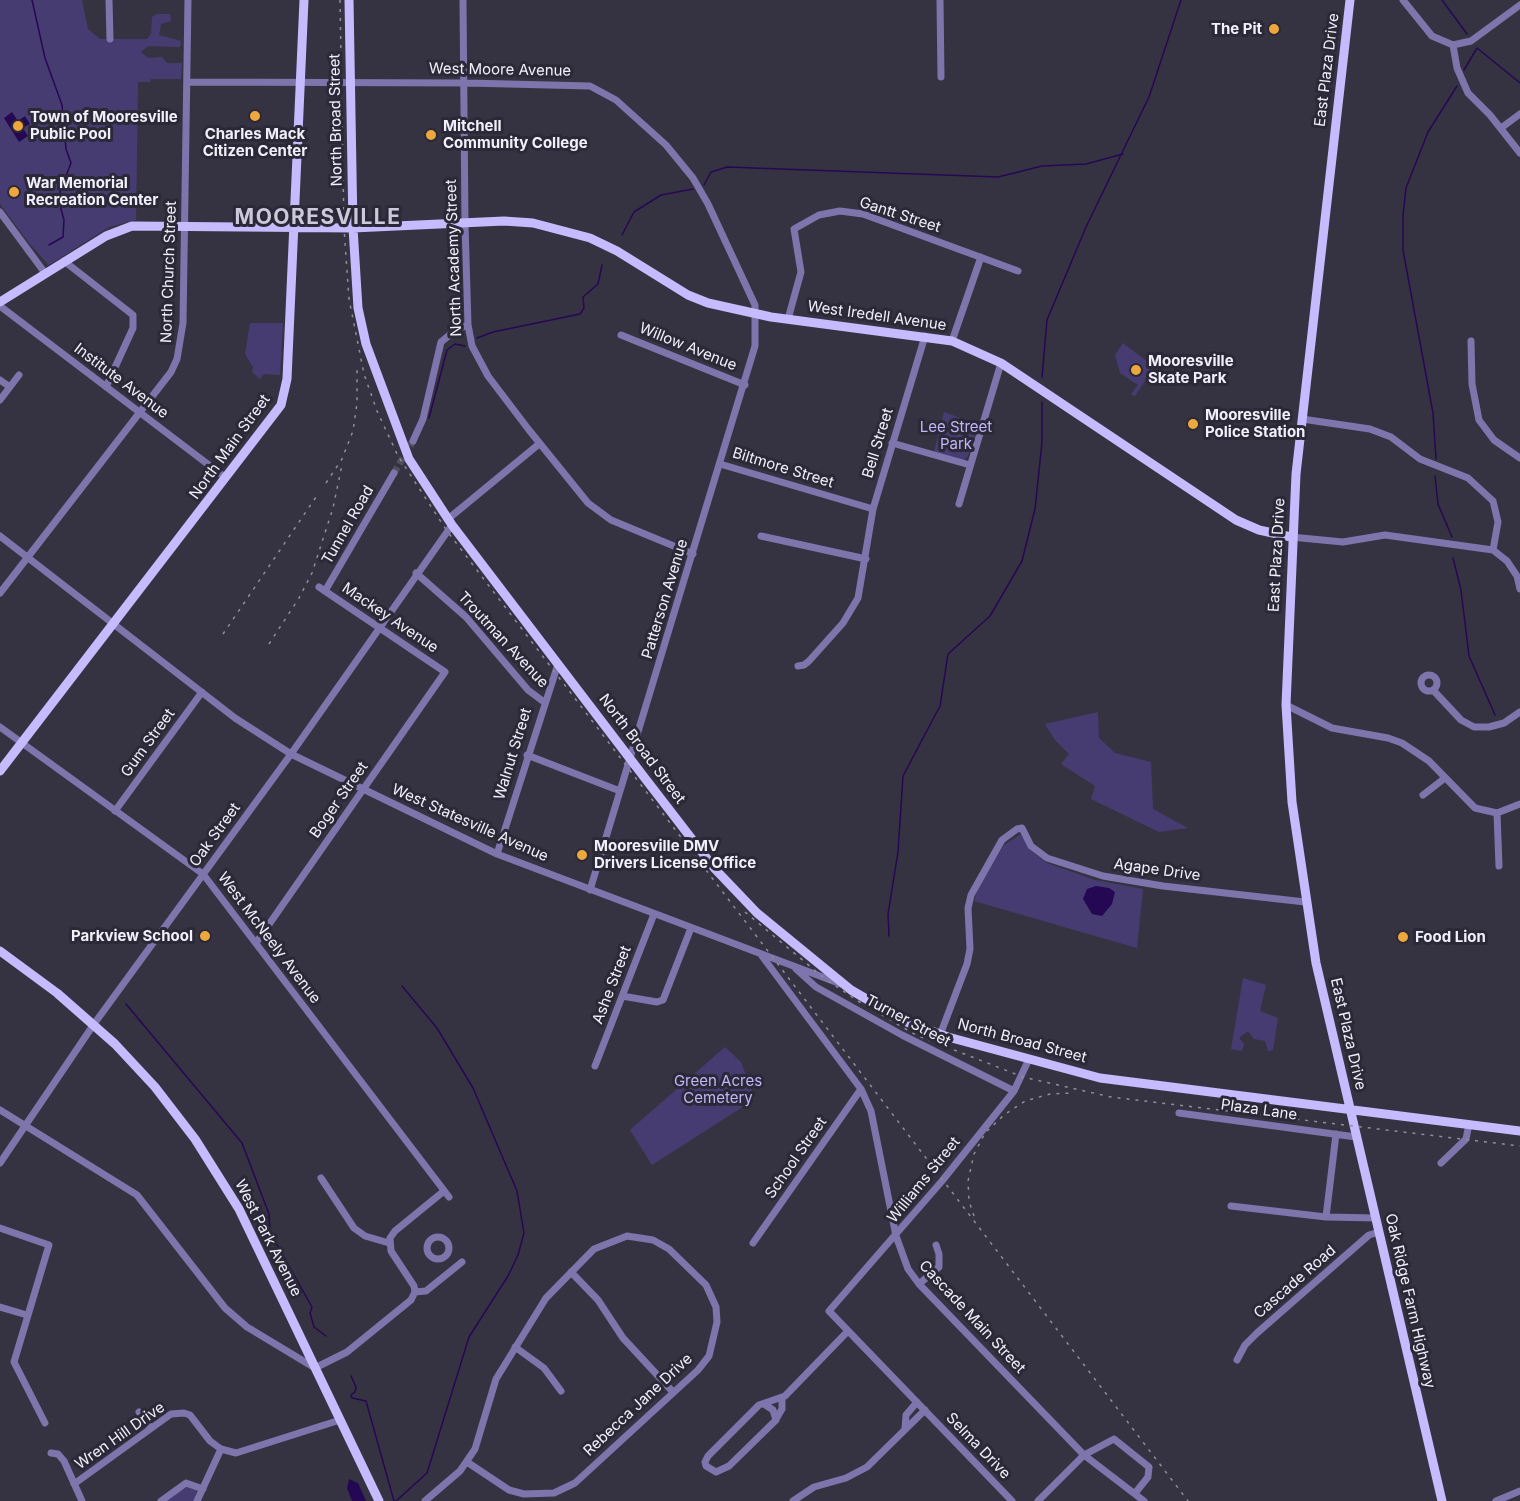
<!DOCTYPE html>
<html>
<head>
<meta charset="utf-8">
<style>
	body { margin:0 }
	canvas { display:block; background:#353341 }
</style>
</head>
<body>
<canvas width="1520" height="1501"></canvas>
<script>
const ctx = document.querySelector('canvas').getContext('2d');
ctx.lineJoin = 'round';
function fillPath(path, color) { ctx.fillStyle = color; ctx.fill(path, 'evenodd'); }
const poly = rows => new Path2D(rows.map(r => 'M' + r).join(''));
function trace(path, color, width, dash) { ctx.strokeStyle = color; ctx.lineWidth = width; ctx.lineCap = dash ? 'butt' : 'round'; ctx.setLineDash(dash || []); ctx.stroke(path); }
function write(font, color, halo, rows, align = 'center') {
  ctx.font = font + ' Inter,sans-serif'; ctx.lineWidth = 6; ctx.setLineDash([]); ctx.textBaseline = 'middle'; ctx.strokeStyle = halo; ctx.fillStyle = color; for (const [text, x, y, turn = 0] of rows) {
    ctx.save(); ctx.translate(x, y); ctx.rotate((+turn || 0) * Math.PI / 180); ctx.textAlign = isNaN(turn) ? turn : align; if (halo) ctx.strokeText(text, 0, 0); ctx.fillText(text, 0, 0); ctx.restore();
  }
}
const green = poly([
	[0,0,82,0,88,29,100,39,147,39,151,34,152,17,157,14,170,14,171,21,161,24,159,35,181,41,180,47,148,46,141,52,148,58,162,57,167,63,182,63,181,79,151,79,150,82,138,82,136,220,109,227,49,265,29,243,0,204],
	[250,323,283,323,280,375,264,374,260,379,252,372,253,367,245,354],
	[1123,343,1154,367,1135,396,1131,394,1138,385,1120,373,1115,355],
	[944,412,978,425,968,456,964,460,934,452],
	[1098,712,1099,738,1115,753,1151,762,1153,809,1188,828,1159,832,1091,799,1095,786,1061,764,1069,754,1055,740,1045,724],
	[1021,834,1031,851,1047,863,1095,880,1143,889,1137,948,974,901,977,890,1004,845],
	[1243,978,1266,985,1260,1011,1278,1018,1273,1050,1268,1051,1265,1041,1254,1039,1248,1031,1239,1038,1244,1044,1242,1051,1231,1049],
	[725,1047,741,1062,755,1099,652,1165,630,1130],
	[189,1486,197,1490,194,1501,166,1501]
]);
const water = poly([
	[12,112,18,121,25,116,30,124,23,128,28,136,19,142,4,118],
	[1096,886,1109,888,1115,892,1112,904,1102,916,1092,914,1083,899,1087,889],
	[349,1479,358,1483,366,1501,352,1501,347,1488]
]);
const stream = poly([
	[32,0,45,58,62,105,66,149,71,163,60,192,61,209,64,220,63,237,49,245],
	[1442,0,1467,34],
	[1464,70,1477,48,1520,83],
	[704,185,711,172,727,167,998,177,1042,166,1086,164,1123,154],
	[622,235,634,212,661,195,693,189],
	[477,338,493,332,580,314,584,308,583,297,598,284,602,265],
	[1042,377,1047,320,1086,227,1149,97,1181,0],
	[429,418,447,350,455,344,465,346],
	[1436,459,1433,413,1403,250,1403,215,1406,188,1428,132,1457,86],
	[1435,476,1438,504,1452,537],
	[1453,558,1461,590,1469,656,1495,715],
	[889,936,888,914,898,852,903,776,940,706,948,654,990,616,1022,561,1035,509,1042,442,1042,402],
	[126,1004,242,1143,269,1214,270,1232,312,1307,310,1313,314,1327,326,1336],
	[351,1376,356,1387,355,1392,351,1395,352,1398,366,1401,394,1501],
	[396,1501,427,1473,469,1337,508,1276,518,1255,524,1233,517,1191,473,1088,437,1028,402,986]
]);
const minorTunnel = poly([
	[394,473,413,441]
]);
const minor = poly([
	[109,0,110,39],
	[463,0,465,224,468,325,472,346,488,376,529,430,588,503,611,520,693,554],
	[940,0,941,77],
	[1403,0,1432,36,1453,45,1471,41,1520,5],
	[1453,45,1457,68,1468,93,1490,115,1520,153],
	[187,82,467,83,590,86,616,100,666,145,693,178,708,204,755,305,755,346,590,890],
	[1501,128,1520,114],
	[0,212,45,273],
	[64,261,133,315,133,328,106,387],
	[0,306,226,478],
	[788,319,801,272,794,229,819,215,840,211,863,214,1018,271],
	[621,335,745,385],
	[952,341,981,257],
	[1471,341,1472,384,1479,420,1494,440,1520,458],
	[0,380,10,387],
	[0,400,19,375],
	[1302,419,1370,429,1391,437,1420,459,1468,478,1493,501,1498,522,1493,550],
	[413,441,423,419,441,342,457,329,468,325],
	[892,443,970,465],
	[720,464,873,509],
	[959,504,1001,363],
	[448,519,539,444],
	[0,536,235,718,291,754,497,854,841,984],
	[761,536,866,559],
	[1291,537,1343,542,1385,535,1493,550,1507,561,1517,576,1520,589],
	[416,573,466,617,528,690,544,702],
	[325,591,394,473],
	[0,593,171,372,177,359,183,323,188,0],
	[798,666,804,665,809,661,843,623,858,598,873,509,925,336],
	'1421 683a8 8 0 1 1 16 0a8 8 0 1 1-16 0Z',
	[1433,690,1461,720,1474,727,1489,727,1504,723,1520,712],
	[1286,705,1332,728,1388,738,1402,743,1429,761,1475,808,1497,813,1520,804],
	[0,727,203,874,449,1197],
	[527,755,620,791],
	[1423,795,1445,778],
	[115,811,202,692],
	[1497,813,1499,866],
	[497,854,558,664],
	[256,943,445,672,319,587],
	[762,956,861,1089,871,1111,896,1236,908,1269,919,1284,1084,1455,1144,1501],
	[796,969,816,987,902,1035,1014,1091],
	[622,996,657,1002,663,1000,691,928],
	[940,1035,967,964,970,949,968,908,971,895,1002,840,1017,829,1022,828,1031,846,1047,858,1103,876,1163,886,1305,902],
	[595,1066,654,914],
	[0,1110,137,1195,225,1308,247,1327,315,1368,347,1352,411,1300,415,1292,414,1286,391,1251,390,1238,395,1231,444,1191],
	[1179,1113,1356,1137],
	[0,1163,94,1024,291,754,452,525],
	[1441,1163,1466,1139,1469,1124],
	[321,1178,354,1228,365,1236,389,1243],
	[1231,1206,1326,1217,1376,1218],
	[1326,1217,1336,1134],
	[0,1228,49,1245,14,1362,45,1423],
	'427 1248a11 11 0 1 1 22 0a11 11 0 1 1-22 0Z',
	[753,1243,861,1089],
	[571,1272,598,1300,623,1338,673,1392],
	[919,1284,939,1267,939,1254,936,1245],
	[415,1292,426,1291,462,1262],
	[0,1307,27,1315],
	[515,1347,544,1368,561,1391],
	[1237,1360,1245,1345,1257,1333,1369,1235,1379,1232],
	[782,1397,782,1409,775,1421,729,1466,716,1472,706,1466,705,1462,708,1456,759,1405,785,1396,848,1331],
	[764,1404,773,1410,776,1420],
	[139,1412,151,1428],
	[905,1429,906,1415,917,1402],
	[51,1453,58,1454,64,1461,82,1501],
	[74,1484,171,1414,184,1413,190,1415,210,1441,221,1449,236,1453,340,1420],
	[161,1501,186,1483,203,1489],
	[197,1501,221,1449],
	[425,1501,460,1471,475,1449,496,1379,546,1298,594,1249,627,1236,653,1240,669,1249,706,1285,716,1307,717,1322,709,1356,698,1370,575,1483,554,1493,524,1494,509,1490,467,1462],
	[793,1501,814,1487,846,1478,867,1467,925,1410],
	[1012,1501,829,1311,942,1181,1014,1091,1029,1059],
	[1038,1501,1084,1455,1114,1439,1149,1467,1148,1477,1136,1492],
	[1496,1501,1520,1491]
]);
const major = poly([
	[349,0,353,228,358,308,366,344,409,459,452,525,644,777,715,869,757,913,851,990,904,1021,948,1037,1100,1078,1520,1131],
	[1350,0,1296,474,1286,705,1292,802,1316,963,1442,1501],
	[0,302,106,236,132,226,353,228,504,221,533,223,590,238,617,251,688,295,708,303,771,317,952,341,1001,363,1236,520,1259,530,1291,537],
	[0,771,281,405,287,379,304,0],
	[0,951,57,993,115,1044,155,1087,195,1139,239,1209,379,1501]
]);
const rail = poly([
	[340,0,344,228,349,299,364,374,377,411,398,456,447,531,1188,1501],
	[326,483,342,459,353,431,357,403,357,368],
	[223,634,316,497],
	[269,644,299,598,312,573,333,508,342,465],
	[745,912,824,978,858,1001,916,1035,1023,1077,1111,1097,1520,1146],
	[974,1216,969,1201,968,1181,974,1154,985,1133,1004,1115,1025,1101,1050,1094,1072,1093]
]);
const markers = [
	[1274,29,6,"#eea73c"],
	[255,116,6,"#eea73c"],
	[18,126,6,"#eea73c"],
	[431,135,6,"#eea73c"],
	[14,192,6,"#eea73c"],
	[1136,370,6,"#eea73c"],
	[1193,424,6,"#eea73c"],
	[582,855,6,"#eea73c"],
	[205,936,6,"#eea73c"],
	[1403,937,6,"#eea73c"]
];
const poiNames = [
	["The Pit",1262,29,"right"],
	["Town of Mooresville",30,117],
	["Public Pool",30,134],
	["Mitchell",443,126],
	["Community College",443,143],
	["Charles Mack",255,134,"center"],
	["Citizen Center",255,151,"center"],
	["War Memorial",26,183],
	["Recreation Center",26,200],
	["Mooresville",1148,361],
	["Skate Park",1148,378],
	["Mooresville",1205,415],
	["Police Station",1205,432],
	["Mooresville DMV",594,846],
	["Drivers License Office",594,863],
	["Parkview School",193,936,"right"],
	["Food Lion",1415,937]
];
const streetNames = [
	["West Moore Avenue",500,70,1],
	["East Plaza Drive",1327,70,-83],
	["North Broad Street",336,120,-91],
	["Gantt Street",900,215,18],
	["North Academy Street",454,258,-92],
	["North Church Street",169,272,-88],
	["West Iredell Avenue",877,316,8],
	["Willow Avenue",688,347,22],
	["Institute Avenue",121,381,37],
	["Bell Street",878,443,-73],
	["North Main Street",230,447,-54],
	["Biltmore Street",783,468,17],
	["Tunnel Road",348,525,-60],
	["East Plaza Drive",1277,555,-87],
	["Patterson Avenue",665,599,-73],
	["Mackey Avenue",390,618,34],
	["Troutman Avenue",503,640,47],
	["Gum Street",148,743,-54],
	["North Broad Street",642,749,53],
	["Walnut Street",513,754,-73],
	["Boger Street",339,800,-55],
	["West Statesville Avenue",470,823,24],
	["Oak Street",215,835,-54],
	["Agape Drive",1157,870,8],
	["West McNeely Avenue",269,938,53],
	["Ashe Street",612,985,-69],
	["Turner Street",908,1021,28],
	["East Plaza Drive",1348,1034,77],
	["North Broad Street",1022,1041,15],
	["Plaza Lane",1259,1110,8],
	["School Street",796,1158,-55],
	["Williams Street",924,1180,-51],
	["West Park Avenue",268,1238,63],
	["Cascade Road",1295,1282,-41],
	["Oak Ridge Farm Highway",1410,1301,77],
	["Cascade Main Street",972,1317,47],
	["Rebecca Jane Drive",638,1405,-43],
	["Wren Hill Drive",120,1436,-35],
	["Selma Drive",978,1446,46]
];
const parkNames = [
	["Lee Street",956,427],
	["Park",956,444],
	["Green Acres",718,1081],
	["Cemetery",718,1098]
];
const districtNames = [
	["MOORESVILLE",318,218]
];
fillPath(green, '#473c71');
fillPath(water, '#240854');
trace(stream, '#240854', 1.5);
trace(minorTunnel, '#514f5d', 7, [7, 3.5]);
trace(minor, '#7d75ab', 7);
trace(major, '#c5bbfe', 9);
trace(rail, '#8e8d99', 1.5, [3, 6]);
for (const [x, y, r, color] of markers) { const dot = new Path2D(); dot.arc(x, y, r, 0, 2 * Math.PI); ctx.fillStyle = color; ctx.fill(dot); trace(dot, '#2b2937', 2); }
write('bold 15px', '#f1f0fa', '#2b2937', poiNames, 'left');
write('15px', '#f1f0fa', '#2b2937', streetNames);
write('15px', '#c1b7f8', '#2b2937', parkNames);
ctx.letterSpacing = '1.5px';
write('bold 21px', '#cbc9db', '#2b2937', districtNames);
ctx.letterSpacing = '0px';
</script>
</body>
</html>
